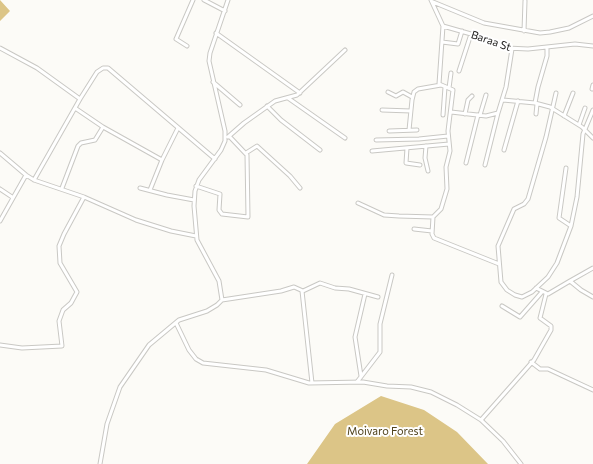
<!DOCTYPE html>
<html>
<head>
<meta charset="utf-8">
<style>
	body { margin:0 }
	canvas { display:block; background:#fcfbf7 }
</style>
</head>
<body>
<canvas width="593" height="464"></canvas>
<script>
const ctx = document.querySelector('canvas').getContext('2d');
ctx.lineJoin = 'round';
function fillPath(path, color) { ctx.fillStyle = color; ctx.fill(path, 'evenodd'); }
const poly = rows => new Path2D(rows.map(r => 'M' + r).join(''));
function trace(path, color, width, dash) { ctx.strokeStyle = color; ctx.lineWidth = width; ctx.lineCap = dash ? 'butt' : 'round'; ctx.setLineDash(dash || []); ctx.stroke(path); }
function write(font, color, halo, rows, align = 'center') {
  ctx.font = font + ' Commissioner,sans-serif'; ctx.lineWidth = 4; ctx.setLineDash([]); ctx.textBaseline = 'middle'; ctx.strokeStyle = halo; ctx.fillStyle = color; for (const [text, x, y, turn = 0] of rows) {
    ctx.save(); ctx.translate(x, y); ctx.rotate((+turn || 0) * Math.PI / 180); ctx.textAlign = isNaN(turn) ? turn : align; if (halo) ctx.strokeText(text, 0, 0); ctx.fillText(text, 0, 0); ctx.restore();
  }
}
const green = poly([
	[0,0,10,11,0,21],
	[381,396,424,410,457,432,488,464,307,464,335,424]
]);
const street = poly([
	[204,0,225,11],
	[431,0,443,26,478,36,507,48,528,49,575,44,593,46],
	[433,2,484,23,540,33,550,32,569,28,593,16],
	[524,31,525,1],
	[216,33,300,93],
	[442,42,458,44,462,31],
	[187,46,176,39,193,0],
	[0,48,37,68,80,99,97,72,103,68,108,68,215,159],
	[459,71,471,34],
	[213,82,240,105],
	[449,88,451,73],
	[592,89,593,85],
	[388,92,396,96,403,92,412,97],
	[556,93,546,137,528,199,524,204,514,209,498,246,501,282,507,290,515,295,522,297,532,292,548,277,557,263,571,226,577,197,583,134,593,110],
	[288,98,345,138],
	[503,100,535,103,550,107,582,127,593,138],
	[535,103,538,87,547,56,547,47],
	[267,106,281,120,320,150],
	[75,108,103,127,162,160],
	[382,110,411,111],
	[451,112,486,116,498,113,506,87,512,49],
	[465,114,468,100,472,96],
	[536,114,537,104],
	[443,115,445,87],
	[480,115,486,95],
	[564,116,573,93],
	[579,125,585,108],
	[409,130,412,100,414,92,418,89,441,85],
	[389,131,417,130],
	[228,137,244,123,275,101,297,95,345,50],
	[376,140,419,139,448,136],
	[426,146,425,158,428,171],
	[407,148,406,163,420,165],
	[504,150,518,101],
	[372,151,449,144],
	[0,153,26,175,34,180,84,197,136,220,171,231,196,236],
	[246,153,257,146,290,176,300,188],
	[466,163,478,115],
	[485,165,498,113],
	[566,168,559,218,571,226],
	[34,180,80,99],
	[196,186,220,194,219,210,222,214,248,217,247,155,229,136],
	[62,188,78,146,81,143,95,140,103,127],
	[140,188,167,195,194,200],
	[0,189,12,197],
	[150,190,162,160,178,128],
	[358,203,384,215,399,216,433,217,441,209,447,189,446,167,450,151,448,131,453,90,439,84,443,26],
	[433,217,432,234,434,238,499,264],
	[0,221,26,175],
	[414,229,432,231],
	[570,281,593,268],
	[536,288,548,294,570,281,581,290,593,297],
	[302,291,312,383],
	[222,300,219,281,197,240,194,206,195,191,199,180,221,150,225,141,225,131,209,61,210,53,228,0],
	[502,306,520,317,542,292],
	[176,323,189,350,196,359,203,363,266,370,309,383,363,382,387,386,411,387,431,392,457,405,481,420,503,441,521,464],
	[0,345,22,348,62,346,59,321,63,310,71,303,77,292,60,263,59,246,64,234,84,197],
	[531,362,540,369,548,369,593,390],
	[361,376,355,337,365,294],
	[357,382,380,352,380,324,392,275],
	[481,420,534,360,551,330,551,326,540,318,546,294],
	[100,464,107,424,120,387,149,345,179,320,207,311,217,305,222,300,281,291,294,287,303,291,320,283,335,288,349,289,378,297]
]);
const streetNames = [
	["Baraa St",491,41,19]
];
const parkNames = [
	["Moivaro Forest",385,431]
];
fillPath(green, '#dcc587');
trace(street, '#c9c8c4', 5);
trace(street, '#fff', 3);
write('11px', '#252423', '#fff', streetNames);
write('11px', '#51441e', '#fff', parkNames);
</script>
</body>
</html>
